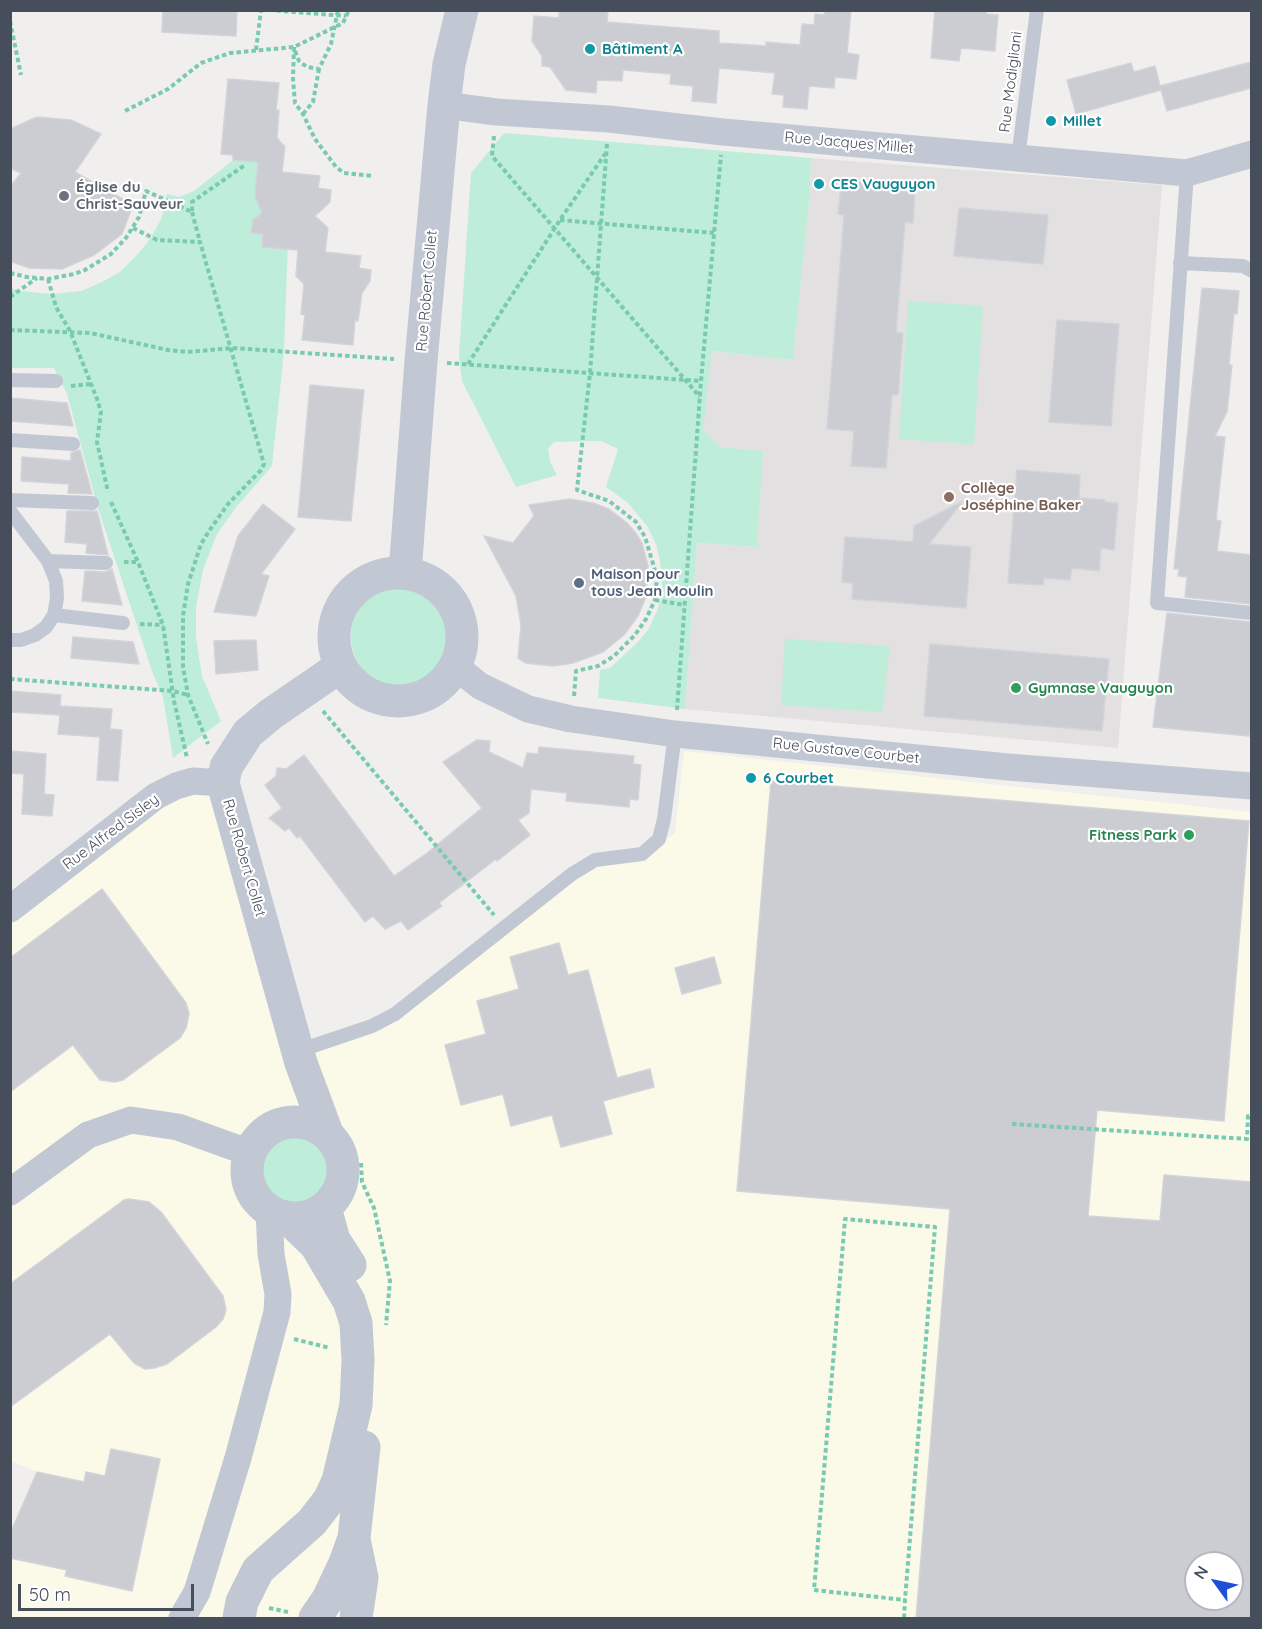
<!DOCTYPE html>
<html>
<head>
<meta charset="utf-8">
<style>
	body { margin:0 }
	#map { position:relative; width:1262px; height:1629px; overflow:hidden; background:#f1efee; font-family:Quicksand,sans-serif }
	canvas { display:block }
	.frame { position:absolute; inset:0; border:12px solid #474e5b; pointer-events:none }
	.north { position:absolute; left:1184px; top:1551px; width:60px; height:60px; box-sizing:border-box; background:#fff; border:2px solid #b5b8bd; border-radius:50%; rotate:303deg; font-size:16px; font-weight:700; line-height:24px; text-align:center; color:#474e5b }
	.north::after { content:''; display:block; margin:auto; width:21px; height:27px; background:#204ed9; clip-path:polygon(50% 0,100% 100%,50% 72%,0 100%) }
	.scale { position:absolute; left:18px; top:1584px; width:176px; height:27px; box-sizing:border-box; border:3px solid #474e5b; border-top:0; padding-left:8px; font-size:18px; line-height:21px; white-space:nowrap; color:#474e5b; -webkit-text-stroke:4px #fff; paint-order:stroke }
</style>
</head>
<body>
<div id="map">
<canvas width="1262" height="1629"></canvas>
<div class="frame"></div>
<div class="north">N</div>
<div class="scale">50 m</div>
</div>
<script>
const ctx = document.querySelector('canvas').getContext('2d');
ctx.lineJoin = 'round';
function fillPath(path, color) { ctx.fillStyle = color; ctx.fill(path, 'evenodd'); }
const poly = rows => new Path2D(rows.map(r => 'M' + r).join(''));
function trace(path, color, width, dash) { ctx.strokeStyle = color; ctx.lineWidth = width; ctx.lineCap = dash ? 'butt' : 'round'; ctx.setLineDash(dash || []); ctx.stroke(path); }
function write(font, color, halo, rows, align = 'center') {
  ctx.font = font + ' Quicksand,sans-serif'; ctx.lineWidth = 4.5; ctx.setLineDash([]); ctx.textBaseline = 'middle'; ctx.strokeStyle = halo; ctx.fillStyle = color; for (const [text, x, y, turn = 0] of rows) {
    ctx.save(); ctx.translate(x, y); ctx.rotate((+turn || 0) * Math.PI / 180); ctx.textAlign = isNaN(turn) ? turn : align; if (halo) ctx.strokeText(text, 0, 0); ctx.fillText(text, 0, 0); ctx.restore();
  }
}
const commercial = poly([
	[684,751,1251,812,1251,1618,11,1618,11,1534,37,1472,10,1461,11,918,171,795,218,792,292,1056,372,1029,572,880,596,866,662,842,675,833],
	[1196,1563,1232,1563,1232,1599,1196,1599]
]);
const education = poly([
	[811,158,1162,185,1118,748,685,709,697,543,757,547,763,451,719,447,702,431,712,351,793,360,810,191]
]);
const green = poly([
	[504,133,811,158,810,191,793,360,712,351,703,431,720,447,763,451,757,547,697,543,685,709,598,698,600,670,610,668,638,642,648,630,656,613,663,595,660,561,656,544,647,526,628,503,606,487,618,449,601,441,554,442,548,449,550,462,557,475,516,487,462,381,459,356,471,173],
	[233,160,258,162,255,195,257,200,262,201,261,216,253,220,251,233,263,234,262,247,275,248,288,241,284,351,272,466,237,506,217,534,203,570,196,607,196,637,202,676,221,721,173,758,163,697,153,674,98,508,67,394,54,368,11,368,11,288,19,291,52,294,81,291,100,283,120,272,137,255,151,238,161,219,167,194,179,197,194,191],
	[908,301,983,306,974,444,899,439],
	'351 636a52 52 0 1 1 104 0a52 52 0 1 1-104 0Z',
	[785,639,890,646,882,712,781,705],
	'260 1169a35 35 0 1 1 70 0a35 35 0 1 1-70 0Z'
]);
const building = poly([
	[163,10,237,10,236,36,162,32,163,10],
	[559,10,608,10,607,22,719,31,719,43,766,46,766,42,800,45,802,24,814,25,815,14,824,15,825,10,851,10,847,53,859,55,856,79,835,77,834,88,809,86,807,109,783,107,784,95,772,94,775,73,719,68,716,103,692,101,693,86,670,84,671,74,623,70,622,81,597,80,596,93,566,90,550,67,542,66,542,56,532,41,534,16,559,18,559,10],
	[935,10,987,10,986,14,998,15,995,51,961,48,959,61,931,58,935,10],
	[1251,62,1251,88,1167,111,1161,90,1076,114,1067,80,1131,63,1134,72,1155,66,1160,86,1251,62],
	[228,79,279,83,276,110,279,110,277,138,285,147,282,172,320,176,318,188,331,190,330,202,315,216,328,228,325,252,361,256,359,268,371,270,370,281,362,293,358,321,355,320,353,345,302,340,305,315,301,314,304,284,296,276,298,250,262,247,263,234,251,233,253,220,262,213,255,196,258,162,233,160,233,155,221,154,228,79],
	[37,117,71,120,101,134,75,172,133,205,122,234,94,255,62,269,29,268,10,261,10,187,21,173,10,168,10,129,37,117],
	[842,179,915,186,913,223,905,222,896,332,903,333,898,395,892,395,886,468,851,466,854,431,827,429,844,215,838,214,842,179],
	[959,208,1048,215,1043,264,954,256,959,208],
	[1202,288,1239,291,1237,314,1234,313,1229,365,1232,365,1227,412,1215,436,1225,437,1216,520,1221,521,1217,551,1251,555,1251,604,1185,597,1187,577,1178,576,1179,569,1174,569,1202,288],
	[1057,320,1119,324,1111,426,1049,422,1057,320],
	[310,385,364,390,351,521,298,517,310,385],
	[10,398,67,403,73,426,10,421,10,398],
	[80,450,92,494,68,493,69,484,21,481,22,457,71,461,71,453,80,450],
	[1017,470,1080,475,1079,498,1105,500,1105,502,1118,503,1114,550,1101,548,1099,571,1072,568,1070,580,1044,578,1043,585,1008,583,1017,470],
	[569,499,593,503,609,509,627,523,635,532,642,543,648,566,646,597,638,616,624,635,603,652,573,663,553,666,525,663,518,658,521,625,516,596,484,536,513,543,534,516,529,505,569,499],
	[963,501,929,544,971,547,966,608,852,599,853,583,842,582,845,537,913,542,914,526,963,501],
	[263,504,295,529,261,574,269,576,256,616,214,612,238,536,263,504],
	[67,511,97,511,108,555,86,553,87,544,65,542,67,511],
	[112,569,122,605,82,601,85,571,106,572,112,569],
	[1167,613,1251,622,1251,729,1249,736,1153,727,1167,613],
	[73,637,133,642,139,664,71,658,73,637],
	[256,640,258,670,216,674,214,641,256,640],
	[930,644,1109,659,1102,731,924,716,930,644],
	[10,691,61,695,60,706,112,709,110,729,122,730,118,781,97,780,100,737,58,734,60,715,10,712,10,691],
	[477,740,490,741,489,752,523,768,527,753,538,754,539,747,634,756,633,764,641,765,638,800,630,799,629,807,566,801,567,793,531,789,529,813,518,820,530,835,497,861,496,859,439,903,442,906,408,930,401,921,385,929,373,916,365,922,300,836,297,838,289,828,285,831,269,818,282,808,265,785,276,776,277,768,286,769,304,755,394,876,427,853,482,808,443,762,477,740],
	[10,751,46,754,44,794,54,795,52,816,22,814,24,774,10,773,10,751],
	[771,781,1249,821,1224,1121,1097,1110,1088,1216,1160,1221,1164,1175,1251,1182,1251,1618,916,1618,950,1209,737,1191,771,781],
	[1196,1563,1232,1563,1232,1599,1196,1599,1196,1563],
	[102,889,186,1003,189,1014,186,1028,180,1038,123,1080,115,1082,100,1080,73,1045,10,1092,10,958,102,889],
	[559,943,568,975,588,970,617,1078,650,1069,654,1087,603,1101,612,1134,561,1147,552,1115,511,1126,503,1094,461,1105,445,1045,486,1034,477,1001,519,989,510,957,559,943],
	[714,957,721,983,682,994,675,968,714,957],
	[129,1199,149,1202,161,1212,223,1296,226,1310,223,1319,216,1327,167,1364,154,1368,145,1369,134,1363,110,1334,10,1407,10,1284,124,1200,129,1199],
	[111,1449,160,1459,132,1591,65,1576,67,1570,10,1558,10,1534,37,1472,84,1482,86,1472,105,1476,111,1449]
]);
const path = poly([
	[269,10,346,16],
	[10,21,21,75],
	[294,47,293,79,295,103,303,114,315,139,336,167,344,173,374,176],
	[256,50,261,10],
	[295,51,299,61,307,67,319,69,331,44,338,10],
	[125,111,168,89,201,63,230,53,294,47,343,23,349,10],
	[303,114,313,102,319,69],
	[494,136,492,156,700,397],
	[192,212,200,242],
	[560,220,714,233],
	[133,228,157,240,200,242,264,464,261,470,228,504,209,531,201,544,188,584,183,616,183,667,188,695,208,744],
	[10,273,27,277,48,279,74,274,85,270,111,254,126,238,139,217,146,191,192,212,192,202,245,165],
	[48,279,56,307,70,331,97,399,101,412,97,442,108,492],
	[10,297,37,278],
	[10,330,90,333,168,350,188,352,232,348,394,359],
	[447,363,701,381],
	[468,364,560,220,605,154],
	[71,386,91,384],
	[111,502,138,562,163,625,174,701,187,758],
	[124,562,138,562],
	[655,600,685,605],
	[140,624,163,625],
	[10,679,173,691,188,695],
	[432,691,447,691],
	[574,696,576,671,598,666,614,656,635,635,646,619,655,600,657,577,645,537,636,522,609,501,577,490,590,373,607,144],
	[677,710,701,381,721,155],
	[323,711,494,915],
	[1012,1124,1247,1139,1248,1116,1252,1116],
	[361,1163,362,1182,374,1208,390,1281,386,1325],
	[294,1339,330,1348],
	[269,1608,288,1612],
	[904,1618,905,1600,935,1227,845,1219,814,1590,905,1600]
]);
const service = poly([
	[1018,158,1037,10],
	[1187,173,1157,603,1252,613],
	[1180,263,1243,266,1252,271],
	[10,380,56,381],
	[10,440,73,444],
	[10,500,92,503],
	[10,511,48,561,56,581,57,598,54,615,46,627,35,635,21,640,10,640],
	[48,561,106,563],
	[54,615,123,623],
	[298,1051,372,1026,395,1014,572,874,595,860,642,854,659,839,664,819,675,734]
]);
const minor = poly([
	[444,105,496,112,609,119,723,132,1187,173,1252,154],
	[455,666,480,686,528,709,571,719,675,734,1008,767,1252,786],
	[10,909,156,796,176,786,193,781,223,783],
	[10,1192,88,1135,131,1120,178,1127,250,1153],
	[182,1618,197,1592,238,1458,277,1312,278,1294,271,1254,269,1210]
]);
const tertiary = poly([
	'334 637a64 64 0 1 1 128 0a64 64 0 1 1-128 0Z',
	[405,573,421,361,444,105,449,64,462,10],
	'247 1170a48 48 0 1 1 96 0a48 48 0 1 1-96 0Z',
	[327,1133,301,1063,223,783,226,767,248,733,271,714,341,666],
	[325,1208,334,1240,350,1265],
	[354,1539,362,1578,356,1618],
	[239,1618,242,1602,258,1570,312,1522,329,1500,338,1481,356,1405,358,1360,356,1323,349,1301,316,1245,288,1218],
	[315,1618,328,1599,345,1563,354,1538,364,1447]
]);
const markers = [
	[590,49,6,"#0f9aa8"],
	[1051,121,6,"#0f9aa8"],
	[819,184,6,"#0f9aa8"],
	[64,196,6,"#6b7280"],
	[949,497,6,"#8d6e63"],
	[579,583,6,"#5c6f8a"],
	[1016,688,6,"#2e9e5b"],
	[751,778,6,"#0f9aa8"],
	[1189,835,6,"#2e9e5b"]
];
const cultureNames = [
	["Bâtiment A",602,49],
	["Millet",1063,121],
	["CES Vauguyon",831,184],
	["6 Courbet",763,778]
];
const streetNames = [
	["Rue Modigliani",1011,82,-83],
	["Rue Jacques Millet",849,143,5],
	["Rue Robert Collet",427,291,-85],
	["Rue Gustave Courbet",846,751,6],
	["Rue Alfred Sisley",111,832,-37],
	["Rue Robert Collet",244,858,74]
];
const worshipNames = [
	["Église du",76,187],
	["Christ-Sauveur",76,204]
];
const educationNames = [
	["Collège",961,488],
	["Joséphine Baker",961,505]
];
const serviceNames = [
	["Maison pour",591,574],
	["tous Jean Moulin",591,591]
];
const leisureNames = [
	["Gymnase Vauguyon",1028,688],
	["Fitness Park",1177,835,"right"]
];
fillPath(commercial, '#fbf9e8');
fillPath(education, '#e2e0e0');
fillPath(green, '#beedd9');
fillPath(building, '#cbcdd3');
trace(building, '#d3d3da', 1.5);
trace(path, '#78cab1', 4, [4.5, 3]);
trace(service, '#c2c8d3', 14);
trace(minor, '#c2c8d3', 27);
trace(tertiary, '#c2c8d3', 33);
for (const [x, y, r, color] of markers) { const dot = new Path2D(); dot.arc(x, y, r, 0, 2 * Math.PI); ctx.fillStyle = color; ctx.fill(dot); trace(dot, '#fff', 2); }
write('bold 15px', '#0d838f', '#fff', cultureNames, 'left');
write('15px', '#474e5b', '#fff', streetNames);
write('bold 15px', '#5b616d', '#fff', worshipNames, 'left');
write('bold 15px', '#785e54', '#fff', educationNames, 'left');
write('bold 15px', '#4e5e75', '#fff', serviceNames, 'left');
write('bold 15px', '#27864d', '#fff', leisureNames, 'left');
</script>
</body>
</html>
